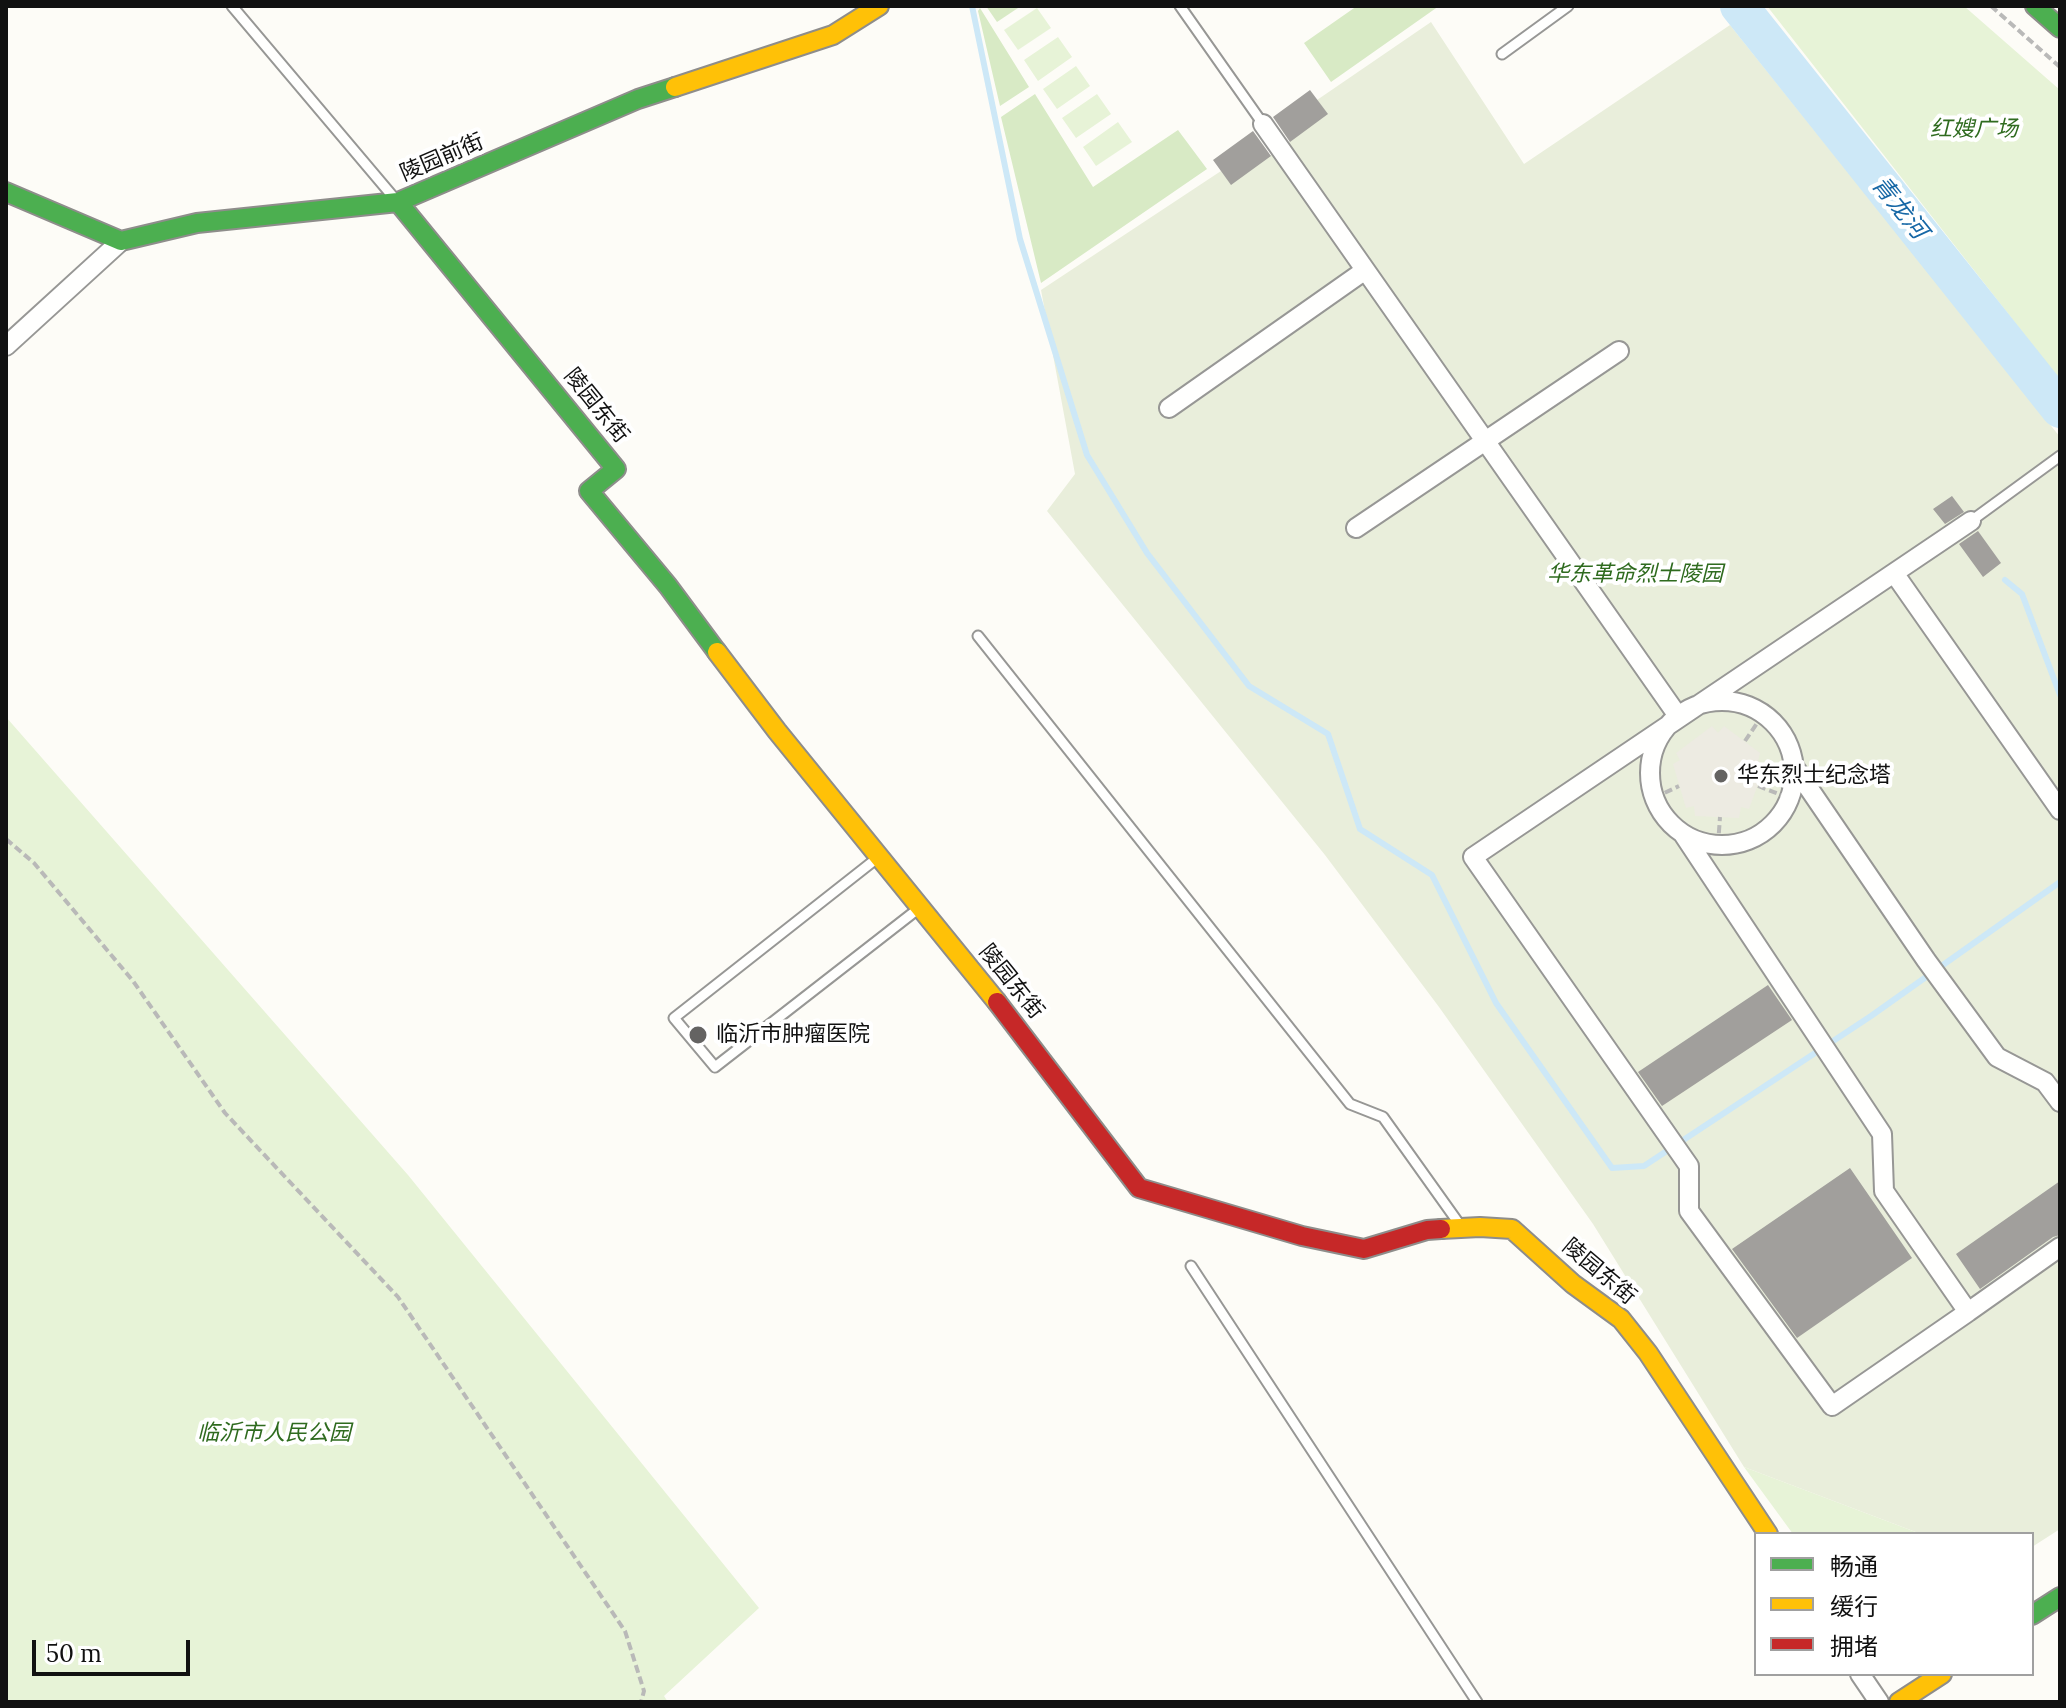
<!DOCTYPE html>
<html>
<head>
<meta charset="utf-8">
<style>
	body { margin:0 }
	#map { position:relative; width:2066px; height:1708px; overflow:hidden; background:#fdfcf7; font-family:Lora,"Noto Sans SC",serif }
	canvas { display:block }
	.frame { position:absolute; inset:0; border:8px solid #111; pointer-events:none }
	.legend { position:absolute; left:1754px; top:1532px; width:280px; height:144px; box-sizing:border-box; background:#fff; border:2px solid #a0a0a0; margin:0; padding:10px 14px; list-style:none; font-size:24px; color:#111 }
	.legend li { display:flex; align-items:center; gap:16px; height:40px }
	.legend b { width:40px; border:2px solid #a0a0a0 }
	.scale { position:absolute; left:32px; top:1640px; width:158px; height:36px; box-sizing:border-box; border:4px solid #111; border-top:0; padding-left:10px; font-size:24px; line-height:28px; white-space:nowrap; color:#111; -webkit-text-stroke:6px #fff; paint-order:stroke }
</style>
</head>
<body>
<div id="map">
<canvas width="2066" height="1708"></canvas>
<div class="frame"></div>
<ul class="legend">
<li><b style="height:10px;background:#4caf50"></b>畅通</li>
<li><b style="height:10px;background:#ffc107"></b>缓行</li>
<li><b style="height:10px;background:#c62828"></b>拥堵</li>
</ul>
<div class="scale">50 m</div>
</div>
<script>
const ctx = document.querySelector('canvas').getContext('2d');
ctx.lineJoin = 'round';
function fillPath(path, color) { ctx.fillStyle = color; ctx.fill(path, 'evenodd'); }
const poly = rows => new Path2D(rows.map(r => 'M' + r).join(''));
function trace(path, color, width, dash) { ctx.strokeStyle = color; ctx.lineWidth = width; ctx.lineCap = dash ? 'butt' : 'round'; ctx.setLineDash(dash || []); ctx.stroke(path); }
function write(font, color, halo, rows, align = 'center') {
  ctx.font = font + ' Lora,"Noto Sans SC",serif'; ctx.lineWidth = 8; ctx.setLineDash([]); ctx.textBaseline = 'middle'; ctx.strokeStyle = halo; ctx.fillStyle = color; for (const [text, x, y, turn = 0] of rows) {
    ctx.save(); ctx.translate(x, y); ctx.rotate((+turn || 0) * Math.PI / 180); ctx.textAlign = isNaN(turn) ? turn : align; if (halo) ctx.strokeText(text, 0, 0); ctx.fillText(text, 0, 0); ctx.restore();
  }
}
const green = poly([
	[1767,6,1964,6,2060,90,2060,380],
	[1037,8,1051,28,1018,50,1004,30],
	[1058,37,1072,57,1038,81,1024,60],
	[1076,66,1090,86,1057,109,1043,89],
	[1097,94,1111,114,1076,138,1062,118],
	[1118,122,1132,142,1096,166,1083,147],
	[6,717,408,1175,759,1608,664,1696,668,1702,6,1702],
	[1744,1467,1921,1534,1793,1534]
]);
const forest = poly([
	[986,6,1021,6,997,22],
	[1357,6,1439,6,1331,82,1304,43],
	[980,8,1029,87,1000,106,978,11],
	[1035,94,1093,187,1178,130,1207,169,1041,283,1001,117]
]);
const cemetery = poly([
	[1431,22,1524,164,1730,25,2060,437,2060,1529,2032,1547,2032,1534,1921,1534,1744,1467,1593,1224,1439,1007,1325,855,1047,511,1075,474,1041,290,1221,171,1231,184,1327,114,1317,100]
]);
const plaza = poly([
	[1712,726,1718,733,1724,726,1760,753,1758,761,1765,765,1749,809,1741,807,1739,818,1695,816,1694,806,1686,808,1673,764,1680,760,1676,753]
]);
const stream = poly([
	[972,6,1020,239,1087,455,1147,553,1249,686,1328,734,1360,829,1432,875,1496,1003,1612,1168,1644,1166,1871,1016,2060,882],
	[2005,580,2022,594,2060,695]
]);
const river = poly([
	[1739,6,2060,409]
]);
const building = poly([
	[1310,90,1328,114,1290,142,1273,117],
	[1253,131,1271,156,1231,185,1213,160],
	[1952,496,1964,512,1945,524,1933,509],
	[1978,531,2001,563,1983,577,1959,544],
	[1768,985,1792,1020,1662,1106,1638,1072],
	[1850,1168,1912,1258,1797,1338,1732,1249],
	[2060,1181,2060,1235,2053,1237,1980,1289,1956,1254]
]);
const path = poly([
	[1991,6,2060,67],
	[1745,741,1764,713],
	[1758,786,1789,798],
	[1654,798,1679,786],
	[6,839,34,863,133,981,225,1113,398,1297,625,1631,644,1691,641,1702],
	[1718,845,1720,817]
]);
const lane = poly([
	[232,6,395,199],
	[1180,6,1263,124],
	[1502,54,1568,6],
	[1971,521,2060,456],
	[978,636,1350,1104,1383,1117,1460,1225],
	[876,859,674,1018,715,1067,918,909],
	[1191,1266,1477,1702]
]);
const street = poly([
	[1263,124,1678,716],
	[6,346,121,241],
	[1169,408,1364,271],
	[1356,528,1619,351],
	[1894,573,2060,810],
	'1650 773a72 72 0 1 1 144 0a72 72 0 1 1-144 0Z',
	[1795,768,1926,960,1997,1057,2045,1082,2060,1102],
	[1683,834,1882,1134,1884,1191,1968,1312,2060,1247],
	[1968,1312,1832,1406,1689,1211,1689,1166,1473,857,1971,521],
	[1860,1674,1879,1702]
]);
const fast = poly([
	[2035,6,2060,28],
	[6,192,121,241,197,223,398,202,638,99,675,87],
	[398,202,616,469,589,491,668,586,717,652],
	[2032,1615,2060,1597]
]);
const slow = poly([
	[675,87,833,35,879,6],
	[717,652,777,731,997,1002],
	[1441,1229,1480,1227,1512,1229,1573,1284,1621,1319,1648,1353,1768,1534],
	[1899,1702,1942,1674]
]);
const jam = poly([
	[997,1002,1139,1188,1302,1236,1364,1249,1427,1230,1441,1229]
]);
const markers = [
	[1721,776,8,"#646362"],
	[698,1035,10,"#646362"]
];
const parkNames = [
	["红嫂广场",1974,130],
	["华东革命烈士陵园",1635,575],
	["临沂市人民公园",274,1434]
];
const streetNames = [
	["陵园前街",442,158,-23],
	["陵园东街",596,406,51],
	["陵园东街",1011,982,51],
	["陵园东街",1599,1272,40]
];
const poiNames = [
	["华东烈士纪念塔",1737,776],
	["临沂市肿瘤医院",716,1035]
];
const waterNames = [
	["青龙河",1899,208,51]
];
fillPath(green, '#e7f3d7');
fillPath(forest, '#d8eac5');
fillPath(cemetery, '#e9eedb');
fillPath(plaza, '#edebe2');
trace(stream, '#cde8f7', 6);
trace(river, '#cde8f7', 38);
fillPath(building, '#a19f9c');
trace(lane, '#979795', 13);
trace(street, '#979795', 22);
trace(fast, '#8e8d8b', 22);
trace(slow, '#8e8d8b', 22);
trace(jam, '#8e8d8b', 22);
trace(path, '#b9b9b8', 4, [8, 4]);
trace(lane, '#fffffe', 9);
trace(street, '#fffffe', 18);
trace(fast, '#4caf50', 18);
trace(slow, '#ffc107', 18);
trace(jam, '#c62828', 18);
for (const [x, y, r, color] of markers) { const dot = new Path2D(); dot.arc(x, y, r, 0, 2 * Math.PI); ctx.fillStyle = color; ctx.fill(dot); trace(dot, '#fff', 3); }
write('italic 22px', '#2f6b1f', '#fff', parkNames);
write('22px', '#111', '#fff', streetNames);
write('22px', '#111', '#fff', poiNames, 'left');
write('italic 24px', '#1768a6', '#fff', waterNames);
</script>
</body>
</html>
